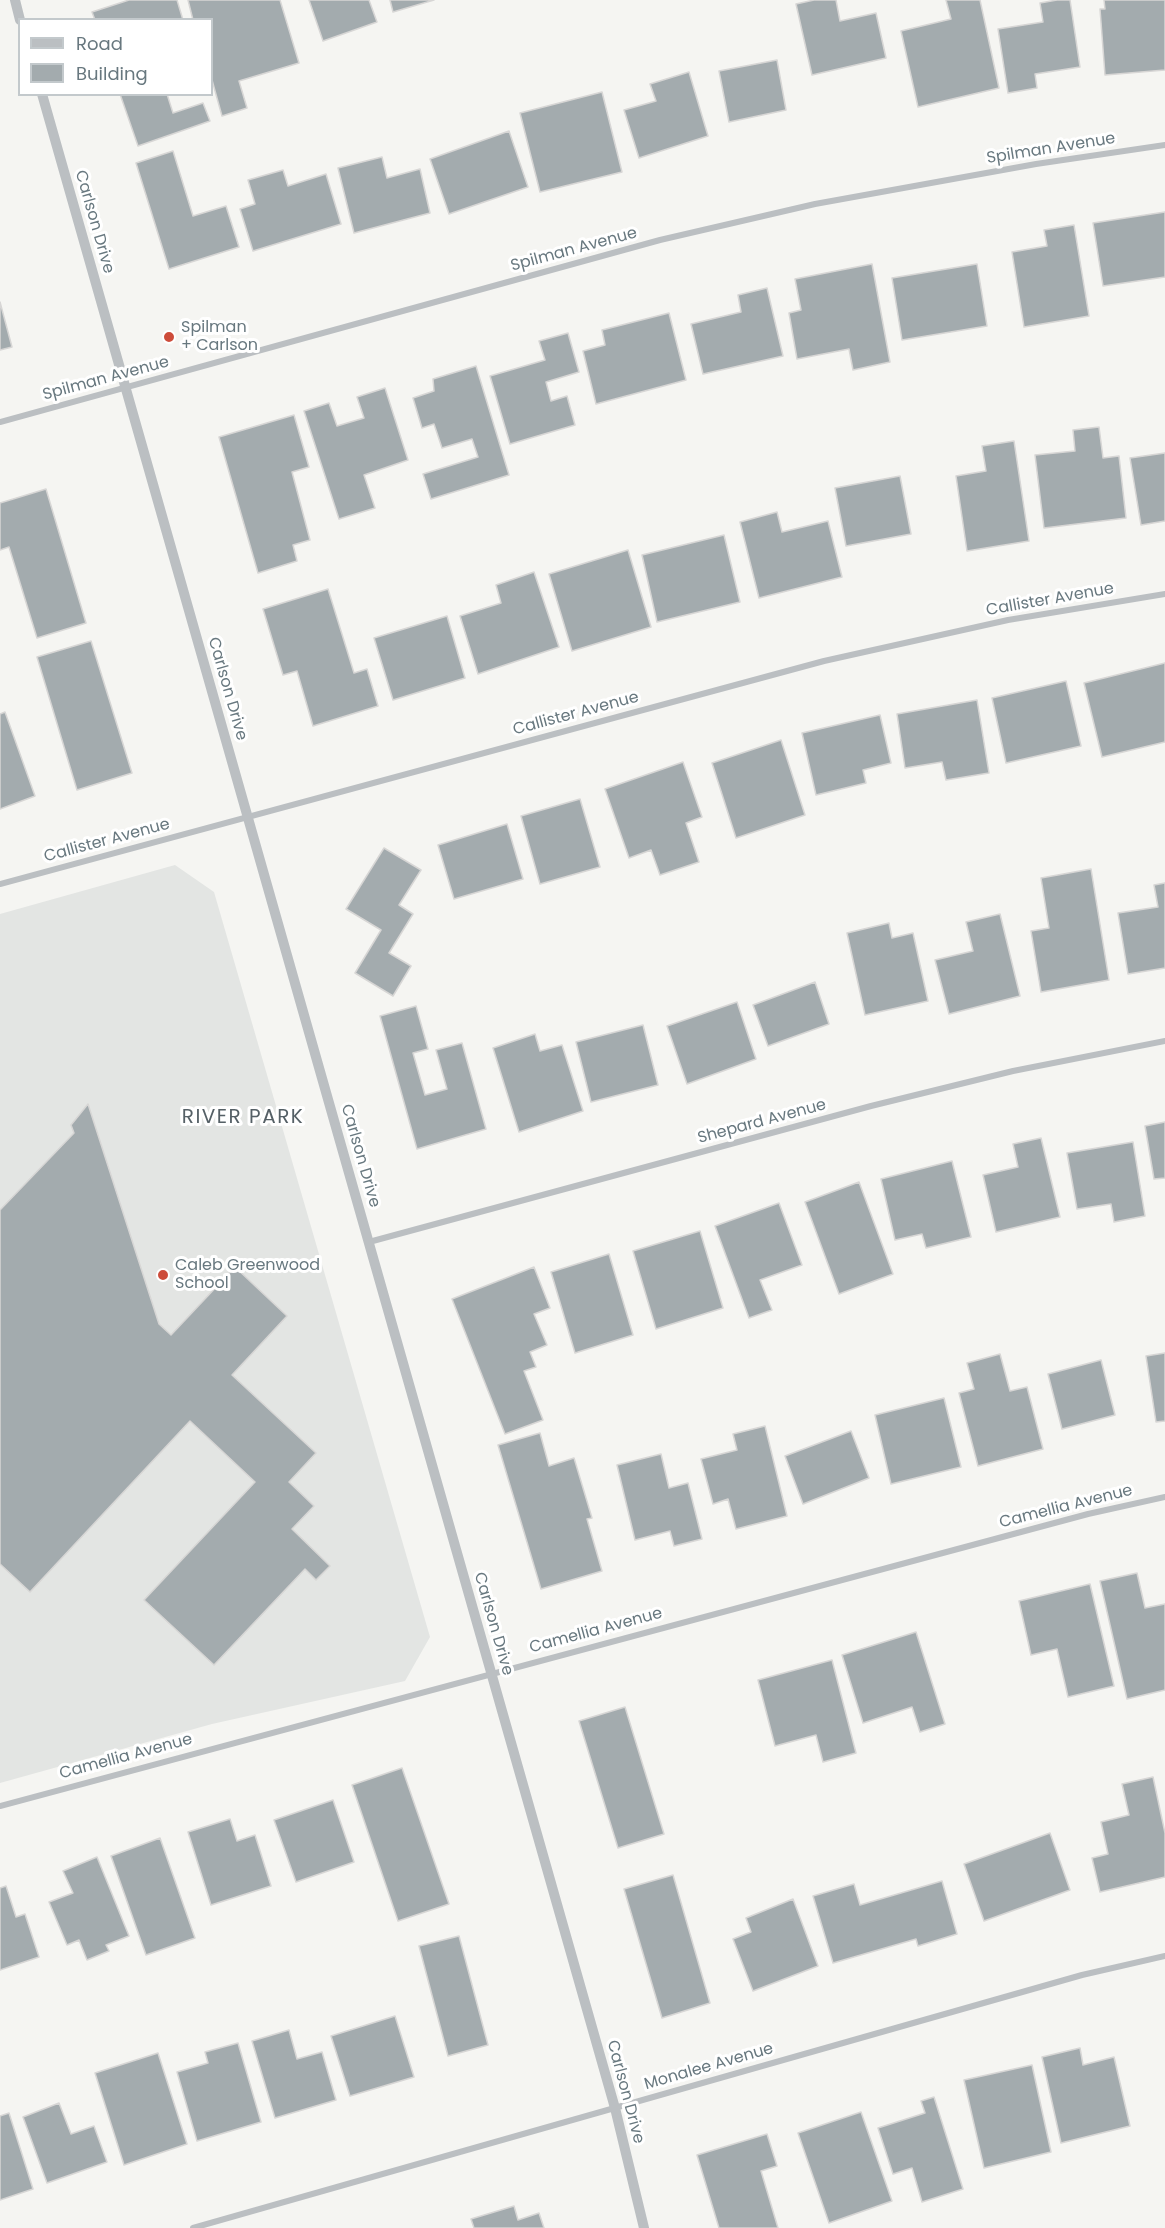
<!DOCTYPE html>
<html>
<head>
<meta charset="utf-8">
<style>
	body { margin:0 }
	#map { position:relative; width:1165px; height:2228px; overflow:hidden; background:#f5f5f2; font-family:Poppins,sans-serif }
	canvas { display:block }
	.legend { position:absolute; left:18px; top:18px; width:195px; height:78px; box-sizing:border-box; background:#fff; border:2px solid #c3c9cc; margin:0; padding:8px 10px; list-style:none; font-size:18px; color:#68787f }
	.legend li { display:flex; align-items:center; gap:12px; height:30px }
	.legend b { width:30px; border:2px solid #c3c9cc }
</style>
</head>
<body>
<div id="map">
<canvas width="1165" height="2228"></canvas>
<ul class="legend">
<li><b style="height:8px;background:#bbbfc2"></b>Road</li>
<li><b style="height:16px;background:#a3abae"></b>Building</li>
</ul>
</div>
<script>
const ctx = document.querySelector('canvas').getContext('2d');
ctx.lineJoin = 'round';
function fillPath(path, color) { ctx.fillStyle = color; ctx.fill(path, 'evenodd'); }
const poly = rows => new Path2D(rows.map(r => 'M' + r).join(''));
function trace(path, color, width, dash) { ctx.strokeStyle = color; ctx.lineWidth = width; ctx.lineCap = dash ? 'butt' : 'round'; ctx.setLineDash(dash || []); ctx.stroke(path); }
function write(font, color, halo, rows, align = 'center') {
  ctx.font = font + ' Poppins,sans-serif'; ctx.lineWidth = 6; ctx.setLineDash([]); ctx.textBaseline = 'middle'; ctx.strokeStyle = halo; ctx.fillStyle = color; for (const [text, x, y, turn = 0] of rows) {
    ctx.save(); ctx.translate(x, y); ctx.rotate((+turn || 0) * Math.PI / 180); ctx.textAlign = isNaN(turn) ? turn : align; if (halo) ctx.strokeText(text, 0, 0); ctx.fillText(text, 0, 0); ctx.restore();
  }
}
const built = poly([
	[175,865,214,892,430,1637,405,1681,212,1724,0,1783,0,914]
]);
const building = poly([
	[129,0,177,0,183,20,95,20,92,12,129,0],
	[188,0,280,0,299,63,239,81,247,108,222,116,212,80,212,20,193,20,188,0],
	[309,0,369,0,377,22,323,41,309,0],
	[390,0,434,0,393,12,390,0],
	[814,0,836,0,840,21,876,13,886,58,812,75,796,4,814,0],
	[946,0,980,0,999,88,918,107,901,31,951,19,946,0],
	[1057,0,1070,0,1080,67,1035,74,1037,88,1008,93,998,29,1043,22,1040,3,1057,0],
	[1104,0,1165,0,1165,70,1105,75,1100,9,1105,9,1104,0],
	[777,60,786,110,729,122,719,71,777,60],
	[689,72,708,136,639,158,624,110,656,101,650,84,689,72],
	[602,92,622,172,540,192,520,113,602,92],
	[120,94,167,94,173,113,203,103,210,121,138,146,120,94],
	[509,131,528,187,449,214,430,159,509,131],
	[173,151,193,216,226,206,239,247,169,269,136,163,173,151],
	[382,157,387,178,420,169,430,213,354,233,338,168,382,157],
	[283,170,288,186,326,174,341,224,253,251,240,209,255,204,248,180,283,170],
	[1165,212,1165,277,1103,286,1093,223,1165,212],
	[1074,225,1089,316,1024,327,1012,252,1047,246,1044,230,1074,225],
	[872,264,890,362,853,370,849,349,797,359,789,313,801,310,795,279,872,264],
	[977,264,987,326,902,340,892,278,977,264],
	[767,288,783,356,703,374,691,324,741,312,738,295,767,288],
	[0,302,12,347,0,350,0,302],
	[669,313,686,380,596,404,583,351,605,345,602,330,669,313],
	[568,333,579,372,546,382,551,401,567,396,575,425,510,444,490,376,545,360,539,341,568,333],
	[476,366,509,475,431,499,423,474,478,457,472,439,442,448,434,424,422,428,413,398,434,391,433,379,476,366],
	[385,388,408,460,364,475,375,508,339,519,304,411,329,403,337,426,364,418,357,397,385,388],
	[294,415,309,467,292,472,310,540,293,545,297,561,258,573,219,437,294,415],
	[1099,427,1103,458,1119,456,1126,518,1044,528,1035,455,1075,451,1073,430,1099,427],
	[1014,441,1029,541,967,551,956,476,986,471,982,446,1014,441],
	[1165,453,1165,521,1141,525,1130,458,1165,453],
	[900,476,911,534,846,546,835,488,900,476],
	[46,489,86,623,37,638,9,547,0,550,0,503,46,489],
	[777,512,782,532,828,521,842,577,759,598,740,522,777,512],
	[724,535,740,602,657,622,642,555,724,535],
	[628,550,651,627,572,651,549,574,628,550],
	[534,572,559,647,478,674,460,616,501,603,496,585,534,572],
	[328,589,354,673,367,669,378,706,313,726,297,671,283,675,263,609,328,589],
	[447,616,465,678,393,700,374,638,447,616],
	[91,641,132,773,77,790,37,657,91,641],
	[1165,663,1165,742,1102,757,1084,683,1165,663],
	[1066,681,1081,746,1006,763,992,698,1066,681],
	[977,700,989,773,946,780,942,762,905,768,897,714,977,700],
	[5,712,35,796,0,809,0,714,5,712],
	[880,715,891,763,863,770,866,783,816,795,802,733,880,715],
	[781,740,805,815,736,838,712,763,781,740],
	[683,762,702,817,686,823,699,862,660,875,651,850,629,858,605,789,683,762],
	[580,799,600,867,540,884,521,816,580,799],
	[507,824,523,879,454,899,438,845,507,824],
	[384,848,421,870,399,905,413,914,389,953,411,966,393,996,355,973,381,930,346,909,384,848],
	[1091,869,1109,980,1041,992,1031,931,1049,928,1041,878,1091,869],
	[1165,883,1165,968,1128,974,1118,913,1158,907,1154,885,1165,883],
	[1000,914,1020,996,949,1014,935,960,973,951,966,922,1000,914],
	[889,923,892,938,913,933,928,1001,865,1015,847,933,889,923],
	[815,982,829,1024,768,1046,753,1005,815,982],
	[737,1002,756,1059,687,1084,667,1026,737,1002],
	[416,1006,428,1049,413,1053,425,1095,447,1089,436,1050,462,1043,486,1129,417,1149,380,1016,416,1006],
	[643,1025,658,1085,591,1102,576,1042,643,1025],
	[535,1034,540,1051,562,1045,583,1111,519,1132,493,1048,535,1034],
	[88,1104,159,1324,171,1335,235,1267,287,1316,232,1375,316,1453,289,1482,314,1506,292,1529,330,1566,316,1580,305,1569,214,1665,144,1600,255,1482,190,1421,30,1592,0,1564,0,1210,74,1133,71,1125,88,1104],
	[1165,1122,1165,1178,1154,1179,1145,1126,1165,1122],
	[1041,1138,1060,1217,996,1232,983,1175,1018,1167,1013,1144,1041,1138],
	[1133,1142,1145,1216,1114,1222,1111,1204,1077,1209,1067,1153,1133,1142],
	[952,1161,971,1237,926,1248,922,1234,895,1240,881,1179,952,1161],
	[859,1182,893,1274,839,1294,805,1202,859,1182],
	[779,1203,802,1265,760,1280,772,1310,749,1318,715,1226,779,1203],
	[700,1231,723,1308,656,1329,633,1251,700,1231],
	[609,1254,633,1335,575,1353,551,1272,609,1254],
	[534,1267,550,1308,534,1314,547,1345,530,1352,536,1367,524,1371,543,1420,505,1434,452,1299,534,1267],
	[1165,1353,1165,1421,1156,1422,1146,1356,1165,1353],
	[1000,1354,1010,1391,1027,1387,1043,1449,978,1466,959,1393,974,1389,967,1363,1000,1354],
	[1101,1360,1115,1415,1062,1429,1048,1374,1101,1360],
	[944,1398,961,1467,891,1484,875,1415,944,1398],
	[765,1426,787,1516,736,1529,728,1499,713,1504,701,1459,737,1450,733,1434,765,1426],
	[851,1431,869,1478,803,1504,785,1456,851,1431],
	[540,1433,549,1466,574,1458,592,1518,587,1519,602,1571,541,1589,498,1445,540,1433],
	[661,1454,669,1488,688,1483,702,1539,674,1546,670,1531,635,1540,617,1465,661,1454],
	[1137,1573,1145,1608,1165,1604,1165,1690,1127,1699,1100,1581,1137,1573],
	[1090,1584,1114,1686,1068,1697,1057,1649,1031,1655,1019,1601,1090,1584],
	[916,1632,945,1724,920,1732,912,1707,863,1723,842,1655,916,1632],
	[832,1660,856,1753,823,1762,816,1735,775,1746,758,1680,832,1660],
	[625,1707,664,1834,618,1848,579,1721,625,1707],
	[402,1768,449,1904,398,1921,352,1785,402,1768],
	[1153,1777,1165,1833,1165,1877,1100,1892,1092,1858,1108,1854,1101,1822,1129,1815,1122,1784,1153,1777],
	[333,1800,354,1862,296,1882,274,1820,333,1800],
	[230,1819,237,1841,255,1835,271,1886,211,1905,188,1832,230,1819],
	[1050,1833,1070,1890,984,1921,964,1864,1050,1833],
	[160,1838,195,1938,146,1955,111,1856,160,1838],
	[97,1857,129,1936,106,1945,109,1951,87,1960,79,1940,67,1945,49,1902,73,1893,63,1871,97,1857],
	[673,1875,710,2003,662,2018,624,1889,673,1875],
	[942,1881,957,1934,918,1946,916,1939,833,1963,813,1896,854,1884,860,1905,942,1881],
	[6,1886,16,1917,25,1914,39,1957,0,1970,0,1888,6,1886],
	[793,1899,818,1966,753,1991,733,1939,751,1932,746,1918,793,1899],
	[459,1936,488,2045,448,2056,419,1946,459,1936],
	[395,2016,414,2077,350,2096,331,2036,395,2016],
	[289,2030,297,2059,322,2052,336,2100,275,2118,252,2041,289,2030],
	[238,2043,261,2122,197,2141,177,2072,208,2063,205,2052,238,2043],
	[1080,2048,1083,2065,1114,2057,1130,2126,1061,2143,1042,2057,1080,2048],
	[158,2053,187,2144,124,2165,95,2073,158,2053],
	[1032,2065,1051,2152,984,2168,964,2080,1032,2065],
	[934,2097,963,2189,922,2202,912,2168,893,2174,878,2128,925,2113,921,2101,934,2097],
	[59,2103,71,2134,94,2126,107,2162,47,2183,23,2117,59,2103],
	[861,2112,892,2201,829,2223,798,2133,861,2112],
	[9,2113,33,2189,0,2200,0,2116,9,2113],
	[767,2134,777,2166,761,2171,778,2228,719,2228,697,2155,767,2134],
	[514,2206,518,2220,539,2213,544,2228,474,2228,471,2219,514,2206]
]);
const minor = poly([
	[0,422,660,240,815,204,1036,164,1165,145],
	[0,884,824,661,1008,620,1165,594],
	[369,1242,871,1106,1013,1071,1165,1041],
	[0,1806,1088,1514,1165,1497],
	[193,2228,1082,1975,1165,1956]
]);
const tertiary = poly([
	[15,0,20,20],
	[42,94,615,2108,644,2228]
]);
const markers = [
	[169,337,6,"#cd4c3a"],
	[163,1275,6,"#cd4c3a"]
];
const streetNames = [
	["Spilman Avenue",1051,149,-9],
	["Carlson Drive",94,222,74],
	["Spilman Avenue",574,250,-15],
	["Spilman Avenue",106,379,-15],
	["Callister Avenue",1050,600,-10],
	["Carlson Drive",227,689,74],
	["Callister Avenue",576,714,-15],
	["Callister Avenue",107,841,-15],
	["Shepard Avenue",762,1122,-15],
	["Carlson Drive",360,1156,74],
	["Camellia Avenue",1066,1507,-14],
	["Carlson Drive",493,1624,74],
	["Camellia Avenue",596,1631,-15],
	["Camellia Avenue",126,1757,-15],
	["Monalee Avenue",709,2067,-16],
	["Carlson Drive",625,2092,75]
];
const poiNames = [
	["Spilman",181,328],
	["+ Carlson",181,346],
	["Caleb Greenwood",175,1266],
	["School",175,1284]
];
const quarterNames = [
	["RIVER PARK",243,1118]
];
fillPath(built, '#e3e5e3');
fillPath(building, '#a3abae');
trace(building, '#d7d6d5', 1.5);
trace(minor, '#bbbfc2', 6);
trace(tertiary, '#bbbfc2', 10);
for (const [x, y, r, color] of markers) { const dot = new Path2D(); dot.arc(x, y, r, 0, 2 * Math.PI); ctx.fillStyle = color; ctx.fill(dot); trace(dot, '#fff', 2); }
write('16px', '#68787f', '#fff', streetNames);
write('16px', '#68787f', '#fff', poiNames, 'left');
ctx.letterSpacing = '1.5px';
write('20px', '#556066', '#fff', quarterNames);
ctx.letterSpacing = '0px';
</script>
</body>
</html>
